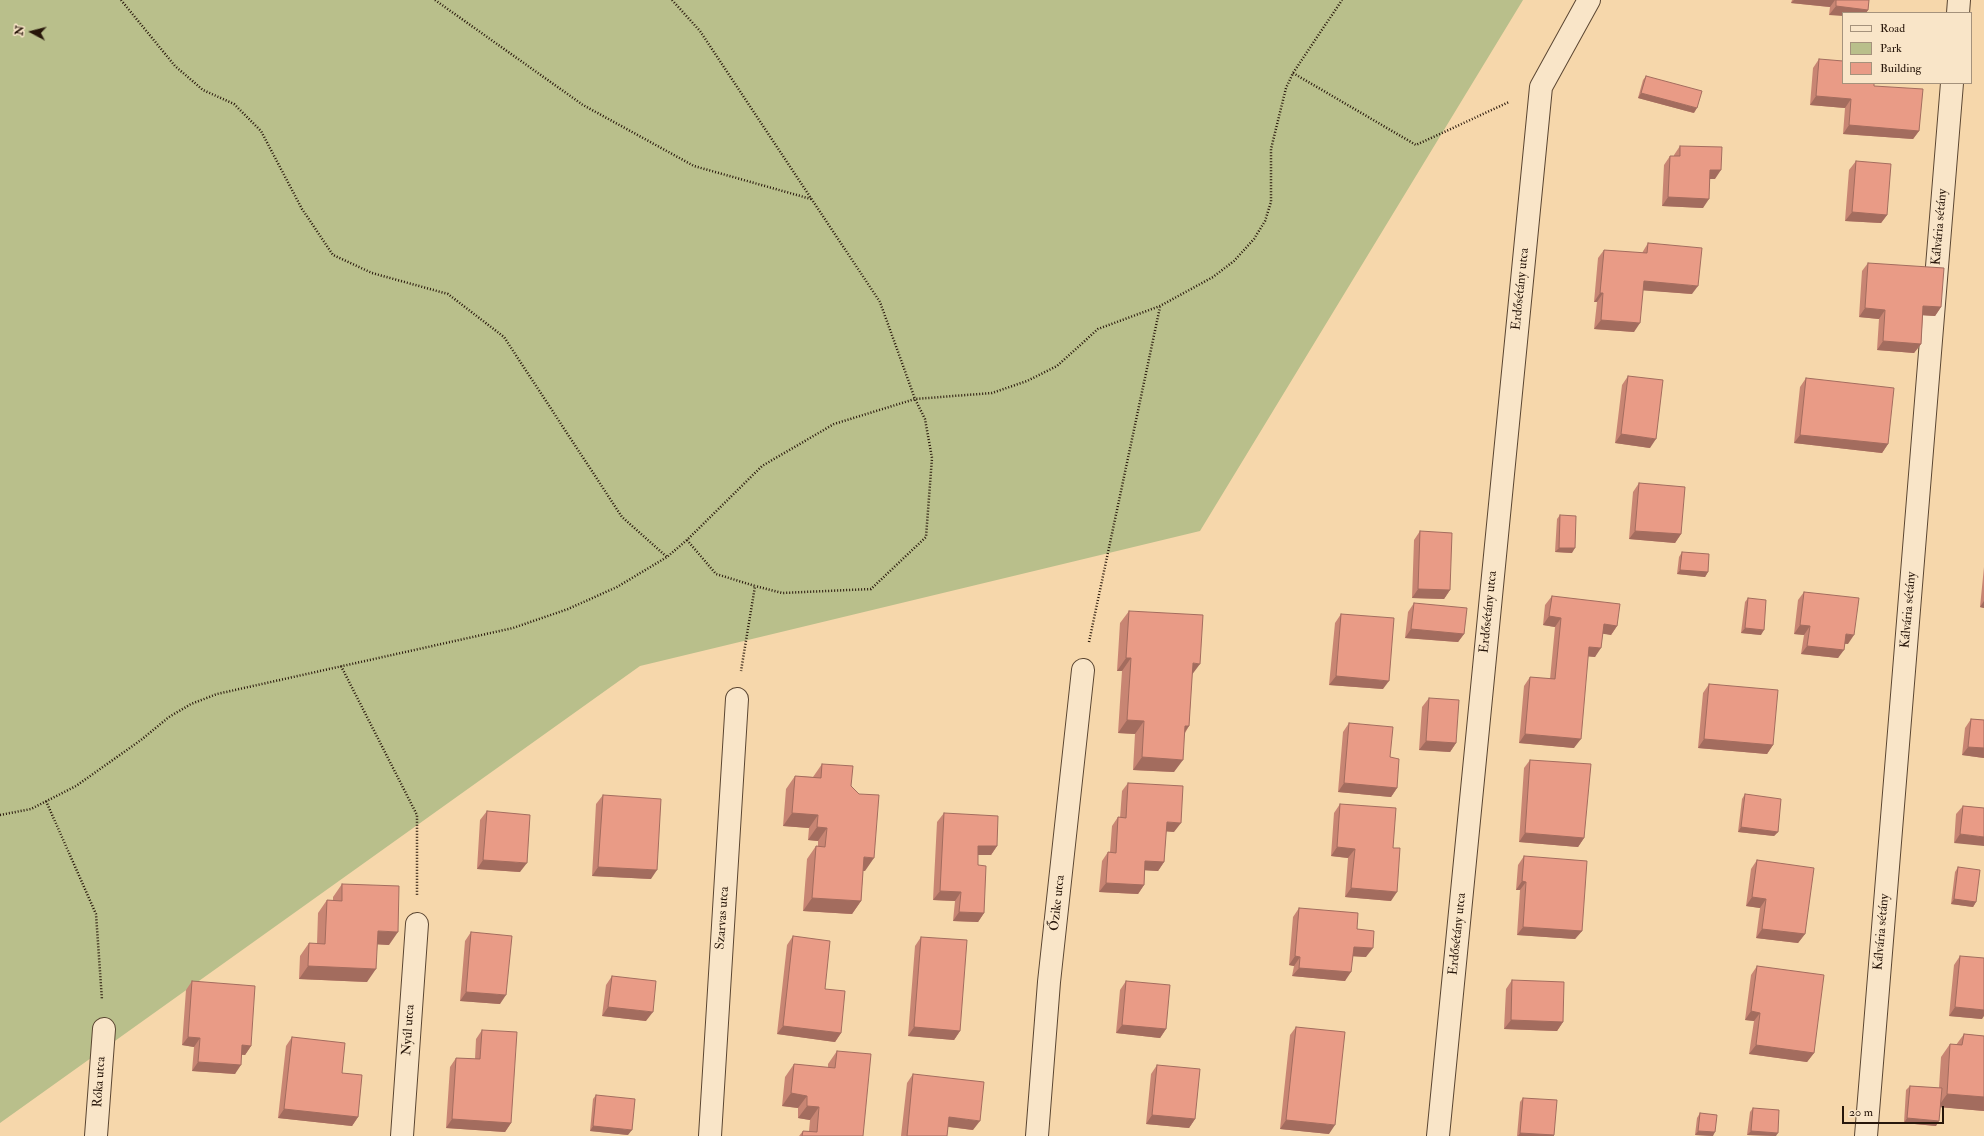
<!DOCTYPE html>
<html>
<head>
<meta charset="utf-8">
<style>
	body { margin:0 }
	#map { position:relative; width:1984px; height:1136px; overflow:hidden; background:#f6d7ab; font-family:"IM FELL Double Pica",serif }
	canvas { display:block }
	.legend { position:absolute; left:1842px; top:12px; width:130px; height:72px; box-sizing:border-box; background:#f9e5c8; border:1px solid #a5927c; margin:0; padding:5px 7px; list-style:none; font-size:12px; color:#27160a }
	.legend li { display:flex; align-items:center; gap:8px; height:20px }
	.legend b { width:20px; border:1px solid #a5927c }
	.north { position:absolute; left:12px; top:12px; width:40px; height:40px; -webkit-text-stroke:3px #f9e5c8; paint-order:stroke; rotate:277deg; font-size:11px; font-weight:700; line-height:16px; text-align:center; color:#27160a }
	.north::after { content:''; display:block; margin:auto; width:14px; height:18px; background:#27160a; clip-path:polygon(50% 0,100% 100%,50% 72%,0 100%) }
	.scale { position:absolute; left:1842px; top:1106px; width:102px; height:18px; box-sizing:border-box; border:2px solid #27160a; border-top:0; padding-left:5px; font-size:12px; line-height:14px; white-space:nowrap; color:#27160a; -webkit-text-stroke:3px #f9e5c8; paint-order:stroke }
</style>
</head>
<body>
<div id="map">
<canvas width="1984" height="1136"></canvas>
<ul class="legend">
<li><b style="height:5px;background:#f9e5c8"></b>Road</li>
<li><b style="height:11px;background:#b9bf8b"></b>Park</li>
<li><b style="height:11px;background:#e99b86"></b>Building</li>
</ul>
<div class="north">N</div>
<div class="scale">20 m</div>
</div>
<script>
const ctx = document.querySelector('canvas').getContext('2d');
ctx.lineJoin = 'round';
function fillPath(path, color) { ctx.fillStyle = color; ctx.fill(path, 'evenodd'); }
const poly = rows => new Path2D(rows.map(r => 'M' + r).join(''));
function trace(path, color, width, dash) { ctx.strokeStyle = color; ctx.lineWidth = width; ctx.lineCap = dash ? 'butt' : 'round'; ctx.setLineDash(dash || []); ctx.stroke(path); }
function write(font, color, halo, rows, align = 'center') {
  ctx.font = font + ' "IM FELL Double Pica",serif'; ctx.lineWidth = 4; ctx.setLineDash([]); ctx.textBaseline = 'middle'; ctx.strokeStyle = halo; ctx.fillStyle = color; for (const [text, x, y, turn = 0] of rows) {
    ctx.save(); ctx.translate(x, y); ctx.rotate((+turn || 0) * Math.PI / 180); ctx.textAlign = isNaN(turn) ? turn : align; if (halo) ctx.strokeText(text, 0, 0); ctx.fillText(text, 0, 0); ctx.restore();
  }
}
const green = poly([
	[0,0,1523,0,1200,531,640,666,0,1123]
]);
const path = poly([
	[121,0,175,66,203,90,234,104,261,131,302,209,333,255,372,273,448,294,504,337,622,517,667,557],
	[435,0,583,105,694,166,811,199],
	[672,0,700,31,880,302,915,399,925,419,932,458,926,537,871,589,782,593,755,586],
	[1293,73,1416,145,1509,102],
	[687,540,716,574,755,586,741,671],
	[1089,642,1160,307],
	[341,666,417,815,417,895],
	[46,801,96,914,102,1000],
	[0,815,31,809,76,786,141,740,169,717,191,704,217,694,513,628,568,609,617,587,667,557,687,540,762,466,834,424,915,399,992,393,1027,381,1057,366,1098,329,1160,306,1213,277,1234,261,1254,239,1265,221,1271,202,1271,149,1286,88,1293,73,1342,0]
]);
const minor = poly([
	[1958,13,1959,0],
	[96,1136,104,1029],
	[402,1136,417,924],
	[710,1136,737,699],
	[1037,1136,1049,982,1083,670],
	[1438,1136,1541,87,1589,0],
	[1866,1136,1952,83]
]);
const wall = poly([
	[1792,0,1869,0,1868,10,1866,13,1843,13,1829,15,1830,7,1791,3],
	[1819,59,1919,131,1913,139,1843,134,1845,108,1810,105,1813,68],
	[1646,76,1694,113,1638,98,1643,80],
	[1680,146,1715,179,1710,179,1703,208,1662,206,1664,165,1670,156,1674,156,1674,155],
	[1856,161,1887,215,1881,223,1845,221,1849,170],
	[1648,243,1692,294,1643,290,1634,332,1594,329,1597,302,1594,302,1598,258,1604,250,1642,253],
	[1868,263,1941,307,1935,316,1923,315,1921,344,1914,353,1877,350,1879,319,1859,317,1862,271],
	[1628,376,1650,448,1615,443,1622,385],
	[1806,378,1888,444,1882,453,1794,443,1800,387],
	[1639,483,1681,534,1675,543,1629,539,1633,492],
	[1560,515,1572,553,1555,552,1557,519],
	[1420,531,1450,590,1444,599,1412,598,1414,540],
	[1682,552,1708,572,1705,577,1677,574,1679,557],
	[1984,567,1984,608,1980,607],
	[1804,592,1848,644,1845,644,1838,658,1801,654,1804,635,1794,634,1798,600],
	[1552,596,1617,626,1611,635,1603,633,1595,657,1588,656,1574,748,1519,743,1524,686,1530,677,1550,679,1555,627,1543,625,1545,605],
	[1748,598,1761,635,1741,633,1745,602],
	[1414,603,1464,634,1458,642,1405,638,1408,612],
	[1129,611,1192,675,1189,726,1185,733,1174,772,1133,770,1135,734,1118,733,1122,671,1117,671,1120,623],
	[1341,614,1383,689,1329,685,1335,623],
	[1709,684,1773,745,1767,754,1698,748,1703,693],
	[1429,698,1456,743,1450,752,1419,750,1422,707],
	[1971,719,1984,720,1984,758,1962,755,1965,728],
	[1349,723,1390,757,1397,788,1391,797,1338,792,1343,732],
	[1530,760,1584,838,1578,847,1519,842,1524,768],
	[822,764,851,786,865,871,863,871,861,901,852,914,803,911,807,859,816,846,818,846,818,841,808,840,809,828,783,826,786,789,795,776,813,777],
	[1128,783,1174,832,1166,831,1164,862,1158,871,1145,870,1144,885,1138,894,1099,892,1102,861,1108,852,1110,852,1112,826,1118,817,1120,818,1122,791],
	[1745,794,1778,832,1774,836,1738,832,1742,799],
	[603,795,651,879,592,876,596,804],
	[1340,804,1393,848,1391,901,1345,897,1348,858,1331,856,1334,813],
	[1963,806,1984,808,1954,843,1956,814],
	[487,811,520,872,477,869,480,820],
	[944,813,997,846,991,855,978,855,978,865,984,913,978,922,953,921,955,901,933,900,937,822],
	[1524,856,1582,931,1575,939,1517,935,1520,890,1516,890,1518,865],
	[1757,860,1805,934,1798,943,1756,938,1760,908,1746,906,1751,869],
	[1958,867,1976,902,1973,907,1951,904,1955,872],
	[342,884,389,945,377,944,367,982,299,979,300,956,309,943,317,944,318,913,327,900,333,900,333,897],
	[1299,908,1357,929,1366,957,1353,956,1345,981,1292,976,1294,966,1289,965,1293,917],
	[471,932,500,1004,460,1001,465,941],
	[793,936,825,989,841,1033,835,1042,777,1034,787,945],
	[921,937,960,1031,954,1040,908,1036,915,946],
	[1960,956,1982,1019,1949,1016,1954,965],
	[1757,966,1814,1053,1807,1062,1749,1054,1754,1021,1745,1020,1751,975],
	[612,976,646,1021,602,1016,606,985],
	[1512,980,1563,1022,1557,1031,1504,1029,1506,989],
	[192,981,251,1046,245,1055,242,1055,235,1074,192,1071,194,1047,182,1045,186,990],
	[1126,981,1166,1029,1160,1038,1116,1033,1120,990],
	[1296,1027,1329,1134,1280,1129,1290,1035],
	[482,1030,511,1123,505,1132,446,1128,450,1067,456,1058,475,1059,476,1039],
	[1964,1034,1984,1036,1984,1111,1940,1107,1936,1126,1904,1123,1906,1090,1910,1086,1939,1088,1941,1057,1950,1044,1956,1045],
	[292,1037,342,1073,358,1117,352,1126,278,1118,286,1046],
	[837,1051,863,1136,799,1136,803,1131,809,1131,810,1120,798,1118,798,1108,782,1106,785,1077,794,1064,828,1068,828,1064],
	[1157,1065,1195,1119,1189,1128,1146,1124,1151,1074],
	[913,1074,973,1130,948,1127,947,1136,901,1136,907,1083],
	[596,1095,628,1135,590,1131,593,1099],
	[1523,1098,1554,1136,1517,1136,1520,1102],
	[1753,1108,1776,1136,1747,1135,1750,1112],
	[1700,1113,1713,1136,1695,1135,1697,1118]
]);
const shadedWall = poly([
	[1794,0,1835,0,1830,7,1791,3],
	[1836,6,1868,10,1866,13,1843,13,1843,16,1829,15],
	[1641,93,1697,108,1694,113,1638,98],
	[1816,96,1851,99,1845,108,1810,105],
	[1849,125,1919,131,1913,139,1843,134],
	[1710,170,1721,170,1715,179,1704,179],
	[1668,197,1709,199,1703,208,1662,206],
	[1852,212,1887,215,1881,223,1845,221],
	[1644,281,1698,286,1692,294,1638,290],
	[1600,293,1603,293,1597,302,1594,302],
	[1923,306,1941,307,1935,316,1917,315],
	[1865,308,1885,310,1879,319,1859,317],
	[1601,320,1640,323,1634,332,1594,329],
	[1883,341,1921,344,1914,353,1877,350],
	[1621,434,1656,439,1650,448,1615,443],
	[1800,435,1888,444,1882,453,1794,443],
	[1635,531,1681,534,1675,543,1629,539],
	[1559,548,1575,548,1572,553,1555,552],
	[1680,570,1708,572,1705,577,1677,574],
	[1418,589,1450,590,1444,599,1412,598],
	[1984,601,1984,608,1980,607],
	[1549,616,1561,618,1555,627,1543,625],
	[1604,624,1617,626,1611,635,1598,633],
	[1800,625,1810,626,1804,635,1794,634],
	[1745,628,1764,630,1761,635,1741,633],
	[1411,629,1464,634,1458,642,1405,638],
	[1846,634,1854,635,1848,644,1840,643],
	[1807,646,1844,650,1838,658,1801,654],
	[1589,647,1601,648,1595,657,1583,656],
	[1126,658,1131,658,1122,671,1117,671],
	[1193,663,1200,664,1191,676],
	[1336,676,1389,681,1383,689,1329,685],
	[1127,720,1144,721,1135,734,1118,733],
	[1185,726,1189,726,1180,739],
	[1525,734,1581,739,1574,748,1519,743],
	[1704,739,1773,745,1767,754,1698,748],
	[1426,741,1456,743,1450,752,1419,750],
	[1968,747,1984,748,1984,758,1962,755],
	[1142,757,1183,760,1174,772,1133,770],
	[1344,783,1397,788,1391,797,1338,792],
	[792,813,818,815,809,828,783,826],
	[1167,822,1181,823,1174,832,1161,831],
	[817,827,827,828,818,841,808,840],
	[1741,827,1778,832,1774,836,1738,832],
	[1525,833,1584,838,1578,847,1519,842],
	[1960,834,1984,837,1984,846,1954,843],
	[978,846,997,846,991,855,972,855],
	[1337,847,1355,849,1348,858,1331,856],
	[864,857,874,858,865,871,855,870],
	[483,860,527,863,520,872,477,869],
	[1145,861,1164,862,1158,871,1139,870],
	[598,867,657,870,651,879,592,876],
	[1522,881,1526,882,1520,890,1516,890],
	[1106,883,1144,885,1138,894,1099,892],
	[1351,888,1397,892,1391,901,1345,897],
	[940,891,961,892,955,901,933,900],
	[1752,897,1766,899,1760,908,1746,906],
	[812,898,861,901,852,914,803,911],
	[1954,899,1976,902,1973,907,1951,904],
	[959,912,984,913,978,922,953,921],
	[1523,927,1582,931,1575,939,1517,935],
	[1762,929,1805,934,1798,943,1756,938],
	[378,931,398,932,389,945,369,944],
	[1354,947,1373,948,1366,957,1348,956],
	[1295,956,1300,957,1294,966,1289,965],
	[308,966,376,969,367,982,299,979],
	[1299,968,1351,972,1345,981,1292,976],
	[466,992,506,995,500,1004,460,1001],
	[608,1007,653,1012,646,1021,602,1016],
	[1955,1007,1984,1010,1984,1016,1982,1019,1949,1016],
	[1751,1011,1760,1013,1754,1021,1745,1020],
	[1511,1020,1563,1022,1557,1031,1504,1029],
	[1122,1025,1166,1029,1160,1038,1116,1033],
	[783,1026,841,1033,835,1042,777,1034],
	[914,1027,960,1031,954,1040,908,1036],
	[188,1037,200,1038,194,1047,182,1045],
	[242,1045,251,1046,245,1055,236,1054],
	[1756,1045,1814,1053,1807,1062,1749,1054],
	[198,1062,241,1065,235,1074,192,1071],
	[791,1093,807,1096,798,1108,782,1106],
	[1947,1094,1984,1097,1984,1111,1938,1107],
	[807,1106,819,1107,810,1120,798,1118],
	[284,1109,358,1117,352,1126,278,1118],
	[1152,1115,1195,1119,1189,1128,1146,1124],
	[949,1117,980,1121,973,1130,943,1126],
	[1907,1118,1939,1121,1936,1126,1904,1123],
	[452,1119,511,1123,505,1132,446,1128],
	[1286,1120,1335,1125,1329,1134,1280,1129],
	[593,1126,632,1130,628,1135,590,1131],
	[1698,1131,1715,1132,1713,1136,1695,1135],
	[1751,1131,1778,1133,1776,1136,1747,1135],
	[1520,1133,1554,1135,1554,1136,1518,1136]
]);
const building = poly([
	[1836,0,1869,0,1868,10,1836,6,1836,0],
	[1819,59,1843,61,1843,83,1874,83,1874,86,1923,89,1919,131,1849,125,1851,99,1816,96,1819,59],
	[1646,76,1702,91,1697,108,1641,93,1646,76],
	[1680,146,1722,147,1721,170,1710,170,1709,199,1668,197,1670,156,1680,156,1680,146],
	[1856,161,1891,164,1887,215,1852,212,1856,161],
	[1648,243,1702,248,1698,286,1644,281,1640,323,1601,320,1603,293,1600,293,1604,250,1647,253,1648,243],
	[1868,263,1944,268,1941,307,1923,306,1921,344,1883,341,1885,310,1865,308,1868,263],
	[1628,376,1663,380,1656,439,1621,434,1628,376],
	[1806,378,1894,388,1888,444,1800,435,1806,378],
	[1639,483,1685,487,1681,534,1635,531,1639,483],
	[1560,515,1576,516,1575,548,1559,548,1560,515],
	[1420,531,1452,533,1450,590,1418,589,1420,531],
	[1682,552,1709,554,1708,572,1680,570,1682,552],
	[1804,592,1859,598,1854,635,1846,634,1844,650,1807,646,1810,626,1800,625,1804,592],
	[1552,596,1620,604,1617,626,1604,624,1601,648,1589,647,1581,739,1525,734,1530,677,1555,679,1561,618,1549,616,1552,596],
	[1748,598,1766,600,1764,630,1745,628,1748,598],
	[1414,603,1467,608,1464,634,1411,629,1414,603],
	[1129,611,1203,615,1200,664,1193,663,1189,726,1185,726,1183,760,1142,757,1144,721,1127,720,1131,658,1126,658,1129,611],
	[1341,614,1394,618,1389,681,1336,676,1341,614],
	[1709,684,1778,690,1773,745,1704,739,1709,684],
	[1429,698,1459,700,1456,743,1426,741,1429,698],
	[1971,719,1984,720,1984,748,1968,747,1971,719],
	[1349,723,1393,727,1390,757,1399,759,1397,788,1344,783,1349,723],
	[1530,760,1591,764,1584,838,1525,833,1530,760],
	[822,764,853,766,851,786,859,794,879,795,874,858,864,857,861,901,812,898,816,846,825,847,827,828,817,827,818,815,792,813,795,776,821,778,822,764],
	[1128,783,1183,786,1181,823,1167,822,1164,862,1145,861,1144,885,1106,883,1108,852,1116,853,1118,817,1126,818,1128,783],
	[1745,794,1781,799,1778,832,1741,827,1745,794],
	[603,795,661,799,657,870,598,867,603,795],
	[1340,804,1396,808,1393,848,1400,848,1397,892,1351,888,1355,849,1337,847,1340,804],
	[1963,806,1984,808,1984,837,1960,834,1963,806],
	[487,811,530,815,527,863,483,860,487,811],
	[944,813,998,816,997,846,978,846,978,865,986,866,984,913,959,912,961,892,940,891,944,813],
	[1524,856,1587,861,1582,931,1523,927,1526,882,1522,881,1524,856],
	[1757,860,1814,868,1805,934,1762,929,1766,899,1752,897,1757,860],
	[1958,867,1980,870,1976,902,1954,899,1958,867],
	[342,884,399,886,398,932,378,931,376,969,308,966,309,943,325,944,327,900,342,901,342,884],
	[1299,908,1358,913,1357,929,1374,931,1373,948,1354,947,1351,972,1299,968,1300,957,1295,956,1299,908],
	[471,932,512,936,506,995,466,992,471,932],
	[793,936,830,941,825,989,845,991,841,1033,783,1026,793,936],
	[921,937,967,940,960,1031,914,1027,921,937],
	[1960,956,1984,958,1984,1010,1955,1007,1960,956],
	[1757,966,1824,975,1814,1053,1756,1045,1760,1013,1751,1011,1757,966],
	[612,976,656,981,653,1012,608,1007,612,976],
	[1512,980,1564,982,1563,1022,1511,1020,1512,980],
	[192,981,255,986,251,1046,242,1045,241,1065,198,1062,200,1038,188,1037,192,981],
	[1126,981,1170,985,1166,1029,1122,1025,1126,981],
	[1296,1027,1345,1032,1335,1125,1286,1120,1296,1027],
	[482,1030,517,1032,511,1123,452,1119,456,1058,480,1059,482,1030],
	[1964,1034,1984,1036,1984,1097,1947,1094,1950,1044,1962,1045,1964,1034],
	[292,1037,345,1043,342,1073,362,1075,358,1117,284,1109,292,1037],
	[837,1051,871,1054,863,1136,802,1136,803,1131,817,1132,819,1107,807,1106,807,1096,791,1093,794,1064,835,1068,837,1051],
	[1157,1065,1200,1069,1195,1119,1152,1115,1157,1065],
	[913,1074,984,1082,980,1121,949,1117,947,1136,907,1136,913,1074],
	[1910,1086,1942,1088,1939,1121,1907,1118,1910,1086],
	[596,1095,635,1099,632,1130,593,1126,596,1095],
	[1523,1098,1557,1100,1554,1135,1520,1133,1523,1098],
	[1753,1108,1779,1110,1778,1133,1751,1131,1753,1108],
	[1700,1113,1717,1115,1715,1132,1698,1131,1700,1113]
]);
const streetNames = [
	["Kálvária sétány",1940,227,-85],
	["Erdősétány utca",1521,289,-84],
	["Kálvária sétány",1909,610,-85],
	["Erdősétány utca",1489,612,-84],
	["Őzike utca",1058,903,-84],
	["Szarvas utca",723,918,-86],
	["Kálvária sétány",1882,932,-85],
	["Erdősétány utca",1458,934,-84],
	["Nyúl utca",409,1030,-86],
	["Róka utca",100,1082,-86]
];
fillPath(green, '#b9bf8b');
trace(minor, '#5b4632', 24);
trace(path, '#27160a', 2.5, [1, 2]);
trace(minor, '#f9e5c8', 22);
fillPath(wall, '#c88573');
fillPath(shadedWall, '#a36c5e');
fillPath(building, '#e99b86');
trace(building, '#a36c5e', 1);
write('13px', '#27160a', '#f9e5c8', streetNames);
</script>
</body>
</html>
